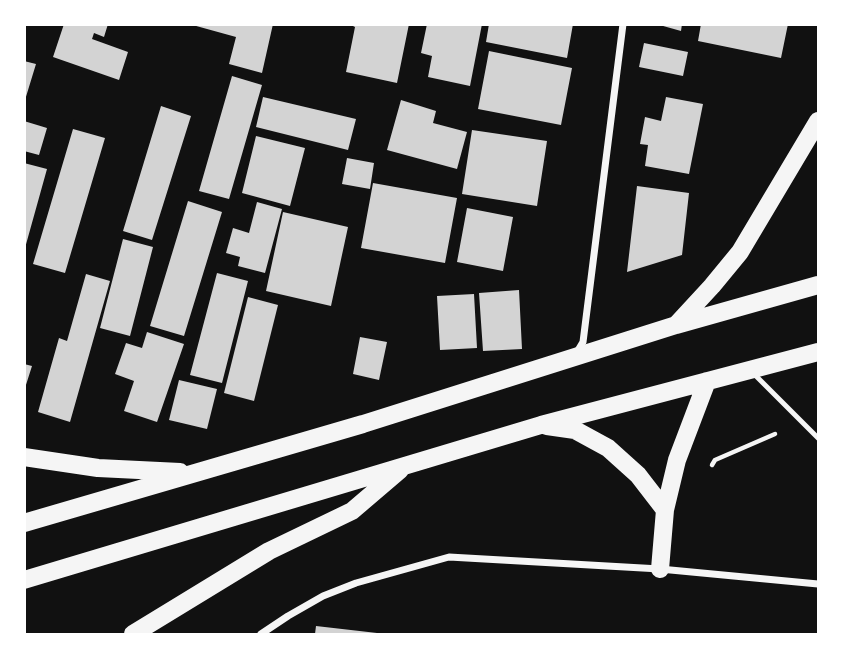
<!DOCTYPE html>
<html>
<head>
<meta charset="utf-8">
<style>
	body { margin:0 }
	#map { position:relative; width:843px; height:659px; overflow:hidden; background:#111; font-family:"Fira Sans",sans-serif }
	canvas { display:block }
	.frame { position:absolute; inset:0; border:26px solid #fff; pointer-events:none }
</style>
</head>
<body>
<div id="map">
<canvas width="843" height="659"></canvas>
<div class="frame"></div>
</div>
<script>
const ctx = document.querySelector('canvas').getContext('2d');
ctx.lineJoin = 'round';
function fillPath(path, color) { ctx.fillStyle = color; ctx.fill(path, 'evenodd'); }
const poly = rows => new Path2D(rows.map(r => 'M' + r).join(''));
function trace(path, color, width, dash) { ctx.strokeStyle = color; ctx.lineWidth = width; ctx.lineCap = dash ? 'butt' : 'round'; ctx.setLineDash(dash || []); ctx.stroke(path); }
const building = poly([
	[64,24,108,24,104,37,94,33,92,39,128,52,119,80,53,57],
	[189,24,273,24,262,73,229,64,236,37],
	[349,24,409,24,397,83,346,72,355,27],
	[427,24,482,24,470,86,428,77,432,56,421,53],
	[489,24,573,24,567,58,486,42],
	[656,24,682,24,681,31],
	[701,24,788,24,781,58,698,41],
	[644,43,688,52,683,76,639,67],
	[489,51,572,68,561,125,478,109],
	[24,61,36,64,25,100,24,100],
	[232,76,262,85,229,199,199,191],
	[263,97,356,119,348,150,256,127],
	[666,97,703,104,689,174,645,166,648,145,640,144,645,117,661,121],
	[401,100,436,111,433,123,467,132,457,169,387,150],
	[161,106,191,116,152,240,123,231],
	[24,121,47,128,39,155,24,151],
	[73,129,105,138,65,273,33,264],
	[472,130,547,141,537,206,462,194],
	[256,136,305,148,290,206,242,193],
	[347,158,374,163,370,189,342,184],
	[24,163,47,169,25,248,24,248],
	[373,183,457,198,445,263,361,248],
	[637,186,689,193,682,255,627,272],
	[188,201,222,212,184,336,150,326],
	[257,202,282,209,265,273,238,266,240,257,226,253,233,228,249,233],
	[467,208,513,217,503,271,457,262],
	[283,212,348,227,331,306,266,291],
	[123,239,153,247,130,336,100,328],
	[217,273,248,281,222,383,190,375],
	[86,274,110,281,70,422,38,412,59,338,67,341],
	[519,290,522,349,483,351,479,293],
	[474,294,477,348,440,350,437,296],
	[248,297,278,305,254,401,224,393],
	[147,332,184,344,157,422,124,411,134,381,115,374,126,343,142,348],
	[360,337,387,342,379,380,353,374],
	[24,364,32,366,25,388,24,388],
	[179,380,217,389,207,429,169,420],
	[316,626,377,633,377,634,315,634]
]);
const path = poly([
	[712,465,715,460,775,434]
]);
const service = poly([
	[753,373,818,438]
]);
const minor = poly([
	[577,352,583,342,623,24],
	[261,634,288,616,323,596,356,583,449,557,660,569,818,584]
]);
const primary = poly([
	[676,325,712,286,740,252,818,121],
	[547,426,575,430,608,448,638,475,665,510],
	[24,457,98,468,180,472],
	[24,523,363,424,676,325,818,285],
	[660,569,665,510,677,460,707,381],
	[24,580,541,425,818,352],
	[133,634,269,551,352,511,400,470]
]);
fillPath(building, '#d3d3d3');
trace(path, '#f5f5f5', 4.5);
trace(service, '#f5f5f5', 5);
trace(minor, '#f5f5f5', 7);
trace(primary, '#f5f5f5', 18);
</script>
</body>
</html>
